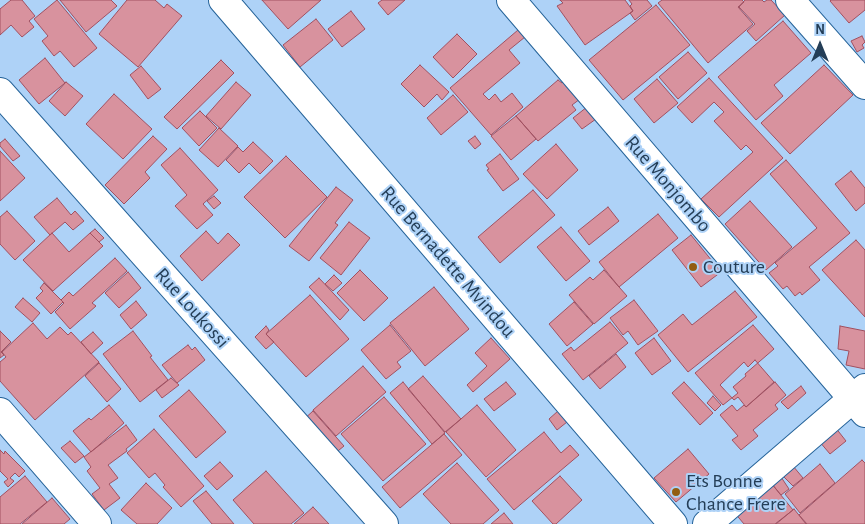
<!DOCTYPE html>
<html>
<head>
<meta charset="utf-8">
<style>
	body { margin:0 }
	#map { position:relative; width:865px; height:524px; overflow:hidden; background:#aed2f7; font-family:"Alegreya Sans",sans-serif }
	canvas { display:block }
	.north { position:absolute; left:795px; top:20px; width:50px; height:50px; -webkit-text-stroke:4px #aed2f7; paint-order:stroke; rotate:0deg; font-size:14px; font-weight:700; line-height:20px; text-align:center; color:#243e57 }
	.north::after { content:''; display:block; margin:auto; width:18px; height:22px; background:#243e57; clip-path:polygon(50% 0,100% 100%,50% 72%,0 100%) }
</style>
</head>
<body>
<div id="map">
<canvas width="865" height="524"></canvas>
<div class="north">N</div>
</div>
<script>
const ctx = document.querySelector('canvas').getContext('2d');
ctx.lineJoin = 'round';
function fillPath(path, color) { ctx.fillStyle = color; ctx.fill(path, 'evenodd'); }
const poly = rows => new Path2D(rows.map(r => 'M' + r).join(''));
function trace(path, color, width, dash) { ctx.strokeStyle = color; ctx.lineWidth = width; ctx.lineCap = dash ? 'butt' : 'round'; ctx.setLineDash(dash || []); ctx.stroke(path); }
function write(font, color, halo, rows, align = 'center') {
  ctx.font = font + ' "Alegreya Sans",sans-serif'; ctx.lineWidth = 4; ctx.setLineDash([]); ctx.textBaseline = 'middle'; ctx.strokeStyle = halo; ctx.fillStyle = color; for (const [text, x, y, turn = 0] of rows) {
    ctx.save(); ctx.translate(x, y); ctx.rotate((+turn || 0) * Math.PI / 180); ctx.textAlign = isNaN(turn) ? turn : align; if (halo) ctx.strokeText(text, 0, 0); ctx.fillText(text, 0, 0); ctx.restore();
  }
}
const building = poly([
	[11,0,22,0,35,16,29,21,34,27,22,37,11,25,0,35,0,9,11,0],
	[57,0,97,48,74,67,60,51,54,56,42,41,48,36,34,19,57,0],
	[60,0,111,0,117,6,86,32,60,0],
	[127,0,155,0,164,8,167,4,182,16,138,67,99,34,127,0],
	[262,0,321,0,288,29,262,0],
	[382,0,405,0,388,15,378,3,382,0],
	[560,0,625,0,633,11,585,45,557,6,563,3,560,0],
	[629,0,647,0,652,6,635,20,630,13,633,11,630,6,632,4,629,0],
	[662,0,742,0,744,2,738,7,753,24,708,63,658,3,662,0],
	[745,0,762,0,764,2,767,0,771,0,785,15,756,41,747,31,755,24,739,7,745,0],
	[831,0,865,0,865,10,849,23,830,1,831,0],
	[656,5,690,45,623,100,589,60,656,5],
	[351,11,365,29,342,47,328,29,351,11],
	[316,19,333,40,300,67,283,45,316,19],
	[783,21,811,53,774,85,783,96,756,120,718,77,783,21],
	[518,30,525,37,509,50,520,63,483,94,489,100,495,94,501,102,512,93,523,107,491,135,450,88,518,30],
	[457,34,477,54,453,78,433,57,457,34],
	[862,36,865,42,862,45,864,48,857,52,851,41,862,36],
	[688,52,707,73,678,99,659,77,688,52],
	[45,58,65,83,39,104,19,80,45,58],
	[221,60,234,73,177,129,164,117,221,60],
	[420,65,449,92,442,100,437,94,424,107,401,84,420,65],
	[824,65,853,95,790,154,761,123,824,65],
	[141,66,161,89,148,99,130,75,141,66],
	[709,78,783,158,719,217,701,199,753,152,746,145,741,150,714,121,724,112,714,102,692,123,677,107,709,78],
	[657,79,678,103,654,123,634,99,657,79],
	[558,80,562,83,564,81,580,99,572,105,576,110,538,141,516,116,558,80],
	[66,82,83,96,65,116,49,101,66,82],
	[236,82,251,95,221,129,206,116,236,82],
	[114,94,152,129,123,159,86,124,114,94],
	[453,95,468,112,441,135,427,118,453,95],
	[587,107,596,119,582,129,573,118,587,107],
	[200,111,217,128,199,146,182,128,200,111],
	[516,116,536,139,511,160,491,136,516,116],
	[219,128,238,146,218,167,199,150,219,128],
	[153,136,167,149,145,172,150,178,124,204,105,185,153,136],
	[475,136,481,144,475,149,468,141,475,136],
	[5,139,20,156,13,161,0,146,0,143,5,139],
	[253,142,273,161,260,174,249,163,239,173,226,160,238,147,243,152,253,142],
	[556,144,578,170,547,199,523,174,556,144],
	[180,148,218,190,203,204,213,215,197,229,175,206,187,195,161,165,180,148],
	[0,151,25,178,0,201,0,151],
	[500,154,519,179,503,191,487,170,489,169,486,165,500,154],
	[286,156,327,197,285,238,244,197,286,156],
	[786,160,850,233,809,267,820,280,802,295,800,292,795,296,787,286,783,289,769,273,778,266,775,263,817,228,770,174,786,160],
	[851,171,865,188,865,203,856,211,835,184,851,171],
	[336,187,353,200,335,223,338,225,309,261,289,246,336,187],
	[533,190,555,215,500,263,478,237,533,190],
	[214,196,221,203,214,209,207,201,214,196],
	[57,198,71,215,75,211,84,221,73,230,65,222,50,235,34,217,57,198],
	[750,201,792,247,766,270,725,224,750,201],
	[608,207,619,221,589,245,578,231,608,207],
	[7,211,35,241,15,260,0,244,0,217,7,211],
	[658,214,678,238,619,287,599,262,658,214],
	[349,222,370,238,341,275,320,258,349,222],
	[561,227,590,261,566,281,537,247,561,227],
	[95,229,104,238,99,242,90,233,95,229],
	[206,231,218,244,228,233,240,245,202,281,180,256,206,231],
	[52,233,69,252,90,233,103,246,53,291,23,260,52,233],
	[691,235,721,272,701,287,672,250,691,235],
	[856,240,865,250,865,317,822,270,856,240],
	[115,258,127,271,92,303,96,306,70,329,55,312,64,303,61,300,69,292,73,296,115,258],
	[360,270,388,298,364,321,337,293,360,270],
	[604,270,627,296,594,324,569,295,590,277,593,280,604,270],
	[128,272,141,288,119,308,105,293,128,272],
	[334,275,342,283,333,291,325,284,334,275],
	[319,278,349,310,340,320,309,287,319,278],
	[44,283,63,302,51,314,36,298,43,291,40,288,44,283],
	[434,287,469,329,425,366,390,323,434,287],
	[735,291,757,317,688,372,658,335,683,314,692,325,735,291],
	[310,295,349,339,306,377,266,334,310,295],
	[23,298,40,313,32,322,15,307,23,298],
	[634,300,658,331,638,345,628,331,623,335,610,318,634,300],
	[136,301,147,315,131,329,120,315,136,301],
	[574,302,593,324,567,346,549,324,574,302],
	[610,322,628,343,583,380,562,354,571,347,574,351,610,322],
	[33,323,47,339,60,327,68,335,71,332,99,362,35,420,0,381,0,362,6,357,2,352,33,323],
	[390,325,411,351,397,362,401,367,386,379,361,350,390,325],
	[753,325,774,349,745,374,746,376,733,387,738,393,723,405,695,373,753,325],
	[266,326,269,330,266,334,274,342,266,349,255,337,266,326],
	[840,326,865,331,865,369,846,365,849,351,838,349,840,326],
	[0,331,11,342,1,352,4,355,0,358,0,331],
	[133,331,152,356,150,357,168,380,140,402,103,354,133,331],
	[93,332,103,343,91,354,81,342,93,332],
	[491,338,510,359,473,392,467,385,487,366,475,353,491,338],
	[654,338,671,361,652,375,635,353,654,338],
	[188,345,192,350,195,347,205,360,177,383,162,365,188,345],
	[616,354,626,367,600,389,589,376,616,354],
	[755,360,774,382,746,407,738,397,734,400,720,385,744,362,748,367,755,360],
	[99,363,121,389,107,402,85,376,99,363],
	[363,366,386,392,336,436,313,410,363,366],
	[423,376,461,419,445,432,408,389,423,376],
	[171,378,179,385,162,398,156,390,171,378],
	[403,382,445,433,432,444,390,393,403,382],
	[506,382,516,394,494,411,484,399,506,382],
	[684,382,713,413,700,425,672,393,684,382],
	[775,382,786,395,775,405,778,409,753,430,758,436,741,450,732,440,738,436,720,415,732,405,737,411,744,405,746,407,775,382],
	[801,386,806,393,788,409,781,402,801,386],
	[189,390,226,432,196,458,159,416,189,390],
	[713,396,721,405,715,411,707,403,713,396],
	[384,397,426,444,383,481,341,434,384,397],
	[109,405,124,423,91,452,73,431,89,418,91,420,109,405],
	[477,405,516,450,486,477,446,432,477,405],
	[313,411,344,446,333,455,302,421,313,411],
	[558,411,567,422,557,430,549,419,558,411],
	[126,425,137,440,126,449,127,451,108,465,118,478,109,484,120,498,104,510,92,494,100,488,87,471,91,467,84,457,126,425],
	[835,427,846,441,830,454,819,441,835,427],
	[154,429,204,486,181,507,163,487,165,485,155,473,149,478,127,453,154,429],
	[544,432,561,453,570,445,579,455,514,510,487,479,544,432],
	[444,434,462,455,400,508,382,487,444,434],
	[70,441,84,456,75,463,61,448,70,441],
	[688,449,709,474,676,502,654,478,688,449],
	[0,450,4,454,5,451,25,471,19,477,15,473,10,478,14,481,8,487,4,482,8,479,0,471,0,450],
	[862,460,865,463,865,524,807,524,799,515,862,460],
	[220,462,233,476,217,490,204,476,220,462],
	[457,463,499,510,483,524,451,524,423,494,457,463],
	[820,464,835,483,800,513,785,494,820,464],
	[793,466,803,478,793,486,782,475,793,466],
	[266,471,304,513,291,524,254,524,233,500,266,471],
	[25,476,47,502,20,524,0,524,0,497,25,476],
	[560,476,582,500,556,524,553,524,532,501,560,476],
	[781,477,789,489,781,495,772,484,781,477],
	[146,483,172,508,157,524,137,524,121,510,146,483],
	[771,483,793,510,775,524,744,524,734,512,771,483],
	[206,491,234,524,212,524,193,501,206,491],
	[52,498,70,519,64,524,22,524,52,498],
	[313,507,329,524,294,524,313,507],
	[794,509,806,524,776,524,794,509],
	[504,513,513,524,491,524,504,513]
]);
const minor = poly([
	[223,0,673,524],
	[511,0,865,413],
	[790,0,865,85],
	[0,92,384,524],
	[0,412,97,524],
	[707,524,865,388]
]);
const markers = [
	[693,267,5,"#925d11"],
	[676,492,5,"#925d11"]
];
const streetNames = [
	["Rue Monjombo",668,184,49],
	["Rue Bernadette Mvindou",448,262,49],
	["Rue Loukossi",192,308,48]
];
const poiNames = [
	["Couture",703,267],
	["Ets Bonne",686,481],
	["Chance Frere",686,504]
];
fillPath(building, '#d8929e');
trace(building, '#a15060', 1);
trace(minor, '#256399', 30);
trace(minor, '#fff', 28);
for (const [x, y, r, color] of markers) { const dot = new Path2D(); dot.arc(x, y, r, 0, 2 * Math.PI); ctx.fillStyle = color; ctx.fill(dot); trace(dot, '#aed2f7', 2); }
write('20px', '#243e57', '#aed2f7', streetNames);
write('20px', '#243e57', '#aed2f7', poiNames, 'left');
</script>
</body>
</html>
